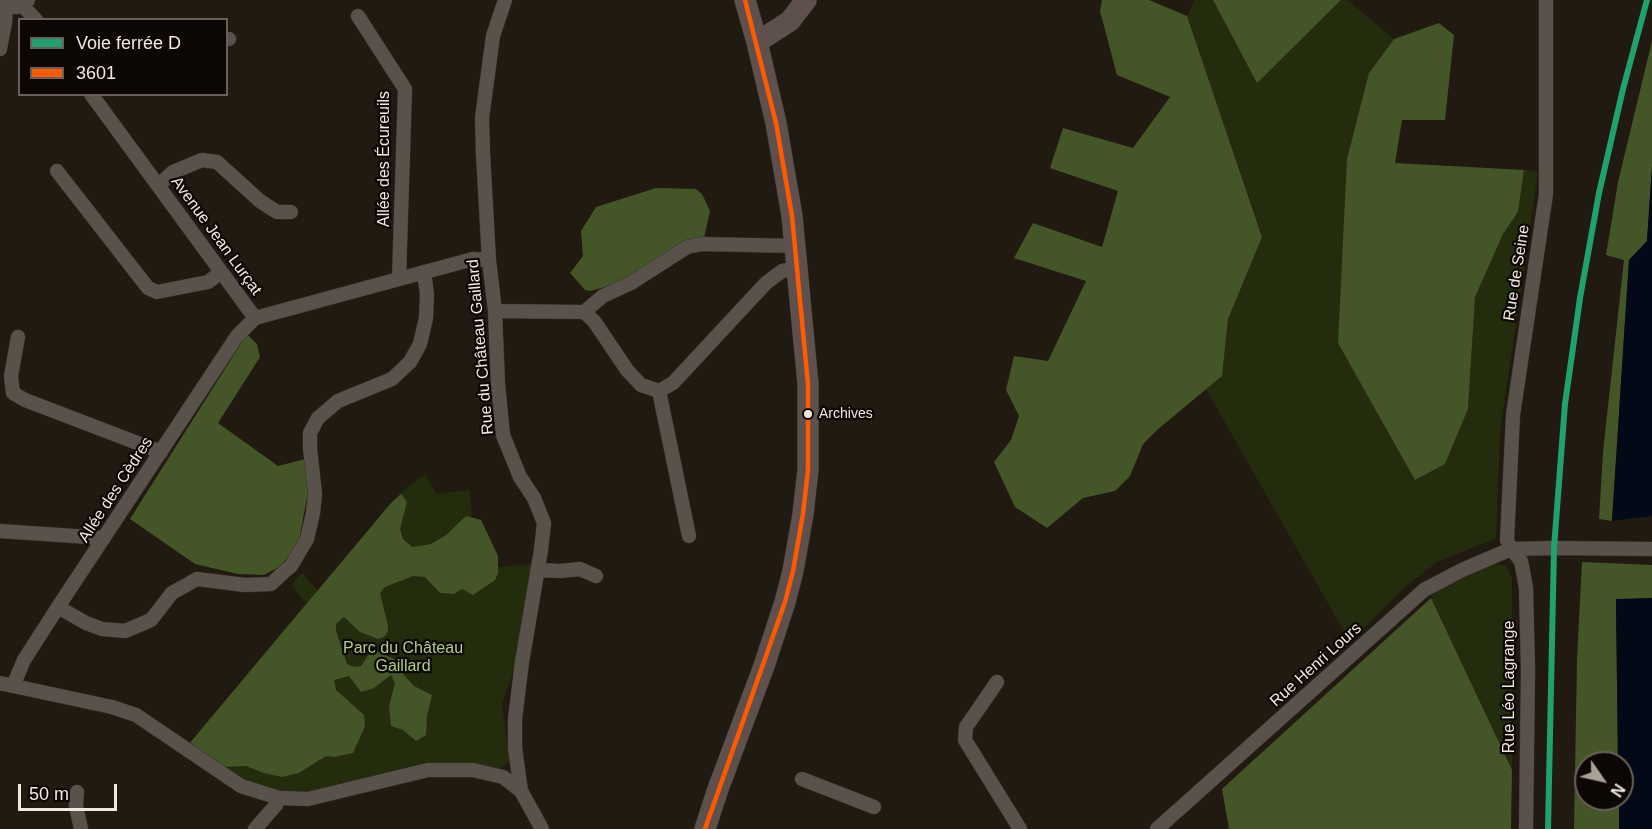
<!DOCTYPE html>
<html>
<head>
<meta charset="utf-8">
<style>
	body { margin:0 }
	#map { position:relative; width:1652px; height:829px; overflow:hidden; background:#211a10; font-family:Helvetica,sans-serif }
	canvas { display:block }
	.legend { position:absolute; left:18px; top:18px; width:210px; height:78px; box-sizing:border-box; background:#0c0702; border:2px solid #68615a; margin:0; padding:8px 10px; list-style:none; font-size:18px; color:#f1e9dd }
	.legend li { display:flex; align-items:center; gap:12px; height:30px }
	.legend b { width:30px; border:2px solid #68615a }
	.north { position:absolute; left:1574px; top:751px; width:60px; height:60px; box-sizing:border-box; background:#0c0702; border:2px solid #68615a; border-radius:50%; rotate:124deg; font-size:16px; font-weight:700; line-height:24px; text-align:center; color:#f1e9dd }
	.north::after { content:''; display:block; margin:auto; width:21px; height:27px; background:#a8a195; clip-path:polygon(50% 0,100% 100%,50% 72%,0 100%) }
	.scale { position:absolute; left:18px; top:784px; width:99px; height:27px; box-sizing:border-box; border:3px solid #f1e9dd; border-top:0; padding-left:8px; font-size:18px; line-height:21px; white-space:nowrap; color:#f1e9dd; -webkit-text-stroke:4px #0c0702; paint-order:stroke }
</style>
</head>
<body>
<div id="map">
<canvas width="1652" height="829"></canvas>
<ul class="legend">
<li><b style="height:8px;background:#20a16e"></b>Voie ferrée D</li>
<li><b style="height:8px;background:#ff5a00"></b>3601</li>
</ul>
<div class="north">N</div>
<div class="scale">50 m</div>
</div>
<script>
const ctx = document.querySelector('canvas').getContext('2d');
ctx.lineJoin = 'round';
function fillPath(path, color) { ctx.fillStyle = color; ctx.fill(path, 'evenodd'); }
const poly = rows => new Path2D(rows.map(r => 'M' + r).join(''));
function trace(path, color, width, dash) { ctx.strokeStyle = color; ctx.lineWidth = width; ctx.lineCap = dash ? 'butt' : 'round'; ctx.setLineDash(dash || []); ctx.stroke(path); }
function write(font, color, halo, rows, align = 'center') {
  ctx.font = font + ' Helvetica,sans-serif'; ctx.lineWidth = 4.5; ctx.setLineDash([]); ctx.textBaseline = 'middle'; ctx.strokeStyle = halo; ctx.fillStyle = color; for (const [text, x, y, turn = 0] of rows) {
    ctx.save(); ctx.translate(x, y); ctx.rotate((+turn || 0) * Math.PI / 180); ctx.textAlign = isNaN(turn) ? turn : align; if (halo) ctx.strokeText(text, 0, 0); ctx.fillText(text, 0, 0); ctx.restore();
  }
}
const green = poly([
	[1195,0,1213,0,1257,82,1341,0,1347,0,1394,39,1369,73,1445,464,1468,409,1475,297,1503,234,1518,212,1524,170,1538,172,1500,432,1496,538,1437,562,1406,586,1350,642,1206,389,1222,376,1228,319,1262,236,1187,16],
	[425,475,437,494,470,490,473,542,500,567,537,564,525,638,502,704,510,762,499,769,480,765,307,793,274,791,243,782,189,744,306,603,292,585,295,580,302,573,318,591,391,503,409,486],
	[1493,565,1506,565,1512,579,1512,770,1431,598,1436,591,1479,567]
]);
const forest = poly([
	[1102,0,1149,0,1187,16,1262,237,1228,319,1222,376,1157,430,1143,444,1130,476,1115,491,1083,498,1047,528,1015,507,994,462,1011,440,1019,416,1006,390,1014,356,1048,361,1086,281,1014,258,1033,223,1102,247,1118,191,1050,168,1063,128,1133,148,1170,97,1117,75,1100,11],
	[1213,0,1341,0,1257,83],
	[1439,23,1454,35,1445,120,1402,120,1395,163,1524,170,1518,212,1503,234,1475,297,1468,409,1445,464,1415,480,1338,343,1347,159,1369,73,1394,39],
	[1652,41,1652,166,1647,241,1629,260,1612,521,1599,519,1603,452,1624,260,1606,255,1618,182],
	[656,188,696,189,702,194,710,211,704,238,616,284,590,291,585,290,570,273,583,256,581,231,596,207],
	[247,334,257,344,260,357,218,423,278,466,305,459,308,492,299,541,281,566,264,575,238,574,195,564,130,519],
	[401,494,407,502,400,529,403,539,412,547,431,544,446,535,466,516,481,520,498,556,498,573,495,580,473,595,462,589,454,594,440,593,425,577,413,576,385,587,380,593,388,626,388,631,384,637,378,639,360,632,344,617,336,624,336,631,347,664,354,667,361,666,369,654,377,651,396,660,403,674,414,686,432,695,427,716,426,735,416,741,403,730,391,726,389,706,395,683,391,675,374,688,361,692,349,676,334,680,336,690,364,715,365,726,353,753,334,757,326,756,299,773,282,777,264,773,246,766,221,767,189,744,391,503],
	[1582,562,1652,565,1652,598,1616,600,1618,763,1586,763,1586,799,1619,799,1619,829,1574,829,1577,659],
	[1431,598,1512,770,1511,829,1229,829,1222,789]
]);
const water = poly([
	[1652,166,1652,516,1612,521,1629,260,1647,241],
	[1652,598,1652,829,1619,829,1619,799,1622,799,1622,763,1618,763,1616,599]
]);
const street = poly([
	[505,0,493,36,482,118,483,154,489,260,495,311,498,384,503,435,520,477,534,498,544,523,541,550,522,662,515,719,515,748,521,791],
	[0,5,6,7,17,7,28,0],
	[22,5,36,20],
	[358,16,405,89,399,279],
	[226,39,229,39],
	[0,49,5,22,6,7],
	[91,94,255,318,473,259,489,260],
	[57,171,148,288,157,292,208,282,221,272],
	[159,185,173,172,202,160,217,162,260,201,277,212,291,212],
	[495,311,584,312,594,321,627,370,641,385,659,391,673,383,766,283,782,271,798,268],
	[584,312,603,296,631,283,687,247,702,244,796,246],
	[18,337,11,376,13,393,25,400,161,452],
	[659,391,689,536],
	[0,531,104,538],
	[538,570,561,571,580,569,596,576],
	[58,607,86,623,102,629,125,631,151,620,172,593,197,579,245,585,271,584,286,570,291,566,307,539,313,513,315,494,310,448,310,433,318,418,338,401,392,379,410,362,420,344,426,318,427,294,424,272],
	[997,682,966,727,965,740,1020,829],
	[0,683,112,707,136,715,241,786,279,798,308,799,428,770,473,770,503,777,521,791,542,829],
	[13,686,24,660,58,607,237,336,255,318],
	[802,779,874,807],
	[77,792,76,806,81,829],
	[255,829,276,805,279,798],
	[1157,829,1424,590,1462,570,1511,549,1554,548,1652,549],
	[1526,829,1528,670,1526,588,1521,561,1511,549,1507,540,1513,415,1546,194,1546,0]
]);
const primary = poly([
	[757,42,790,21,806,0],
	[705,829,718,789,764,666,785,602,793,571,803,514,808,470,808,384,792,216,776,123,757,42,745,0]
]);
const bus1 = poly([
	[705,829,785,602,793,571,803,514,808,470,808,384,792,216,776,123,745,0]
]);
const rail1 = poly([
	[1548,829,1554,548,1565,404,1580,298,1599,193,1623,89,1647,0]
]);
const markers = [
	[808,414,5,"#f1e9dd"]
];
const busNames = [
	["Archives",819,414]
];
const streetNames = [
	["Allée des Écureuils",385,159,-90],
	["Avenue Jean Lurçat",216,236,54],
	["Rue de Seine",1517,273,-81],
	["Rue du Château Gaillard",481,347,-95],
	["Allée des Cèdres",116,490,-57],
	["Rue Henri Lours",1316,665,-42],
	["Rue Léo Lagrange",1510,687,-90]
];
const parkNames = [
	["Parc du Château",403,649],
	["Gaillard",403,667]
];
fillPath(green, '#232d0e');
fillPath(forest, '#445528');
fillPath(water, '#030a17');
trace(street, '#38332c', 15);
trace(primary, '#38332c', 22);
trace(street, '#59524b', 14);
trace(primary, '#5e514d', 21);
trace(bus1, '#ff5a00', 4.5);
trace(rail1, '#20a16e', 6);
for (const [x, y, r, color] of markers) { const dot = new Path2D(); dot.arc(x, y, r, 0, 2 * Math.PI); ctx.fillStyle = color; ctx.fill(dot); trace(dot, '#0c0702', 2); }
write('14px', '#f1e9dd', '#0c0702', busNames, 'left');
write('16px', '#f1e9dd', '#0c0702', streetNames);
write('16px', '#aece81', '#0c0702', parkNames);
</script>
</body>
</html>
